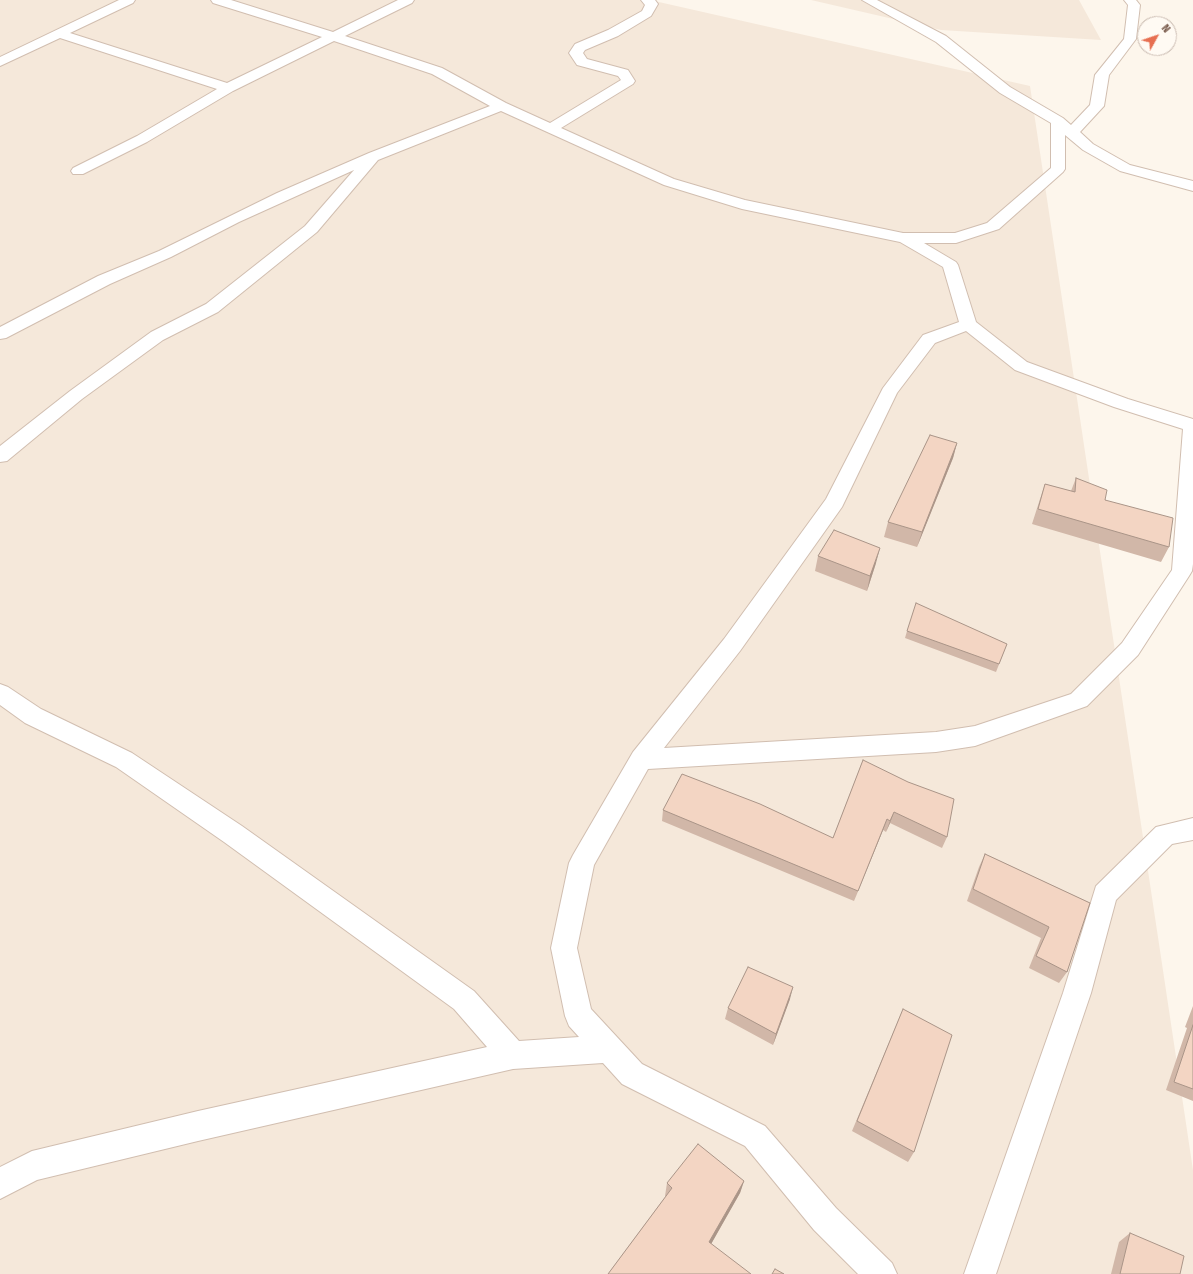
<!DOCTYPE html>
<html>
<head>
<meta charset="utf-8">
<style>
	body { margin:0 }
	#map { position:relative; width:1193px; height:1274px; overflow:hidden; background:#fdf6ec; font-family:"Fira Sans Condensed",sans-serif }
	canvas { display:block }
	.north { position:absolute; left:1137px; top:16px; width:40px; height:40px; box-sizing:border-box; background:#fffaf3; border:1px solid #cabbb1; border-radius:50%; rotate:50deg; font-size:11px; font-weight:700; line-height:16px; text-align:center; color:#7a5c4d }
	.north::after { content:''; display:block; margin:auto; width:14px; height:18px; background:#e76f51; clip-path:polygon(50% 0,100% 100%,50% 72%,0 100%) }
</style>
</head>
<body>
<div id="map">
<canvas width="1193" height="1274"></canvas>
<div class="north">N</div>
</div>
<script>
const ctx = document.querySelector('canvas').getContext('2d');
ctx.lineJoin = 'round';
function fillPath(path, color) { ctx.fillStyle = color; ctx.fill(path, 'evenodd'); }
const poly = rows => new Path2D(rows.map(r => 'M' + r).join(''));
function trace(path, color, width, dash) { ctx.strokeStyle = color; ctx.lineWidth = width; ctx.lineCap = dash ? 'butt' : 'round'; ctx.setLineDash(dash || []); ctx.stroke(path); }
const residential = poly([
	[0,0,650,0,1030,86,1193,1170,1193,1274,0,1274],
	[811,0,1079,0,1101,40,941,30]
]);
const street = poly([
	[119,0,135,0,133,3,70,33,227,83,322,37,213,3,211,0,231,0,333,32,398,0,414,0,412,3,345,36,442,68,506,103,550,123,621,80,618,76,577,65,569,53,575,44,608,30,642,11,645,5,641,0,655,0,658,4,651,16,618,36,585,50,583,53,587,59,628,70,635,81,633,84,561,128,674,179,745,200,903,233,955,233,987,223,1051,168,1051,123,1000,93,936,42,862,0,877,0,946,36,1010,87,1063,118,1071,125,1090,105,1095,75,1124,39,1128,5,1124,0,1136,0,1140,5,1136,39,1109,75,1104,106,1080,132,1093,144,1130,165,1193,181,1193,191,1120,171,1083,150,1065,135,1065,169,1063,172,999,229,956,243,924,243,956,262,958,265,976,322,1027,362,1128,399,1193,419,1193,564,1192,571,1189,576,1138,655,1087,706,975,746,936,752,648,769,594,865,577,948,591,1009,642,1064,765,1126,836,1208,892,1263,897,1274,858,1274,814,1230,745,1146,622,1084,603,1063,513,1069,198,1141,37,1180,0,1199,0,1167,32,1151,198,1111,487,1047,454,1009,224,842,116,767,25,723,0,705,0,684,8,687,41,709,132,753,242,826,474,991,519,1041,579,1037,569,1026,565,1016,551,948,569,863,573,855,633,752,724,639,826,499,883,388,923,335,959,322,943,267,900,242,742,209,664,185,501,111,378,160,317,232,218,312,163,340,82,399,7,461,0,462,0,446,70,391,151,332,206,304,305,226,354,170,239,222,171,257,110,284,6,338,0,339,0,327,98,276,159,251,277,193,369,153,490,106,432,74,334,41,233,91,147,142,83,174,73,174,71,171,73,168,137,136,217,89,60,38,0,66,0,57,119,0],
	[966,331,1015,370,1114,407,1183,429,1172,570,1122,643,1071,694,975,726,936,732,664,748,740,651,842,507,897,393,935,343,966,331],
	[1193,818,1193,840,1172,844,1116,900,1091,993,996,1274,964,1274,1063,993,1096,886,1156,827,1193,818]
]);
const wall = poly([
	[957,443,953,458,917,547,884,537,888,522],
	[1076,478,1169,547,1161,562,1032,524,1040,499,1045,484,1071,491],
	[818,556,876,563,867,591,815,571],
	[907,631,1007,644,996,672,905,638],
	[863,760,947,837,942,848,890,823,886,832,883,830,854,901,662,821,663,810,833,838],
	[985,854,1090,903,1067,972,1059,983,1029,968,1041,938,967,901,979,867],
	[790,999,773,1045,725,1019,728,1008],
	[1193,1006,1193,1101,1166,1090,1187,1028,1185,1027],
	[903,1009,914,1152,908,1162,852,1131,898,1021],
	[744,1181,740,1193,711,1244,608,1274,666,1196,665,1196,667,1183],
	[1130,1233,1180,1274,1111,1274,1119,1242]
]);
const shadedWall = poly([
	[957,443,953,458,917,547,922,532],
	[880,548,876,563,867,591,870,576],
	[894,812,890,823,886,832,890,821],
	[887,819,883,830,854,901,858,891],
	[793,987,790,999,773,1045,776,1034],
	[744,1181,740,1193,706,1253,709,1242]
]);
const building = poly([
	[930,435,957,443,922,532,888,522,930,435],
	[1076,478,1107,490,1105,500,1173,518,1169,547,1038,509,1045,484,1075,492,1076,478],
	[834,530,880,548,870,576,818,556,834,530],
	[916,603,1007,644,999,664,907,631,916,603],
	[863,760,908,782,954,799,947,837,894,812,890,821,887,819,858,891,663,810,682,774,760,804,833,838,863,760],
	[985,854,1090,903,1067,972,1036,956,1049,927,973,889,985,854],
	[748,967,793,987,776,1034,728,1008,748,967],
	[903,1009,952,1035,914,1152,857,1121,903,1009],
	[1193,1025,1193,1089,1174,1082,1193,1025],
	[698,1144,744,1181,709,1242,751,1274,608,1274,672,1188,667,1183,698,1144],
	[1130,1233,1184,1256,1180,1274,1120,1274,1130,1233],
	[775,1269,784,1274,772,1274,775,1269]
]);
fillPath(residential, '#f5e8da');
trace(street, '#d1beb0', 2);
fillPath(street, '#fff');
fillPath(wall, '#d1b7a8');
fillPath(shadedWall, '#aa9588');
fillPath(building, '#f3d5c3');
trace(building, '#aa9588', 1);
</script>
</body>
</html>
